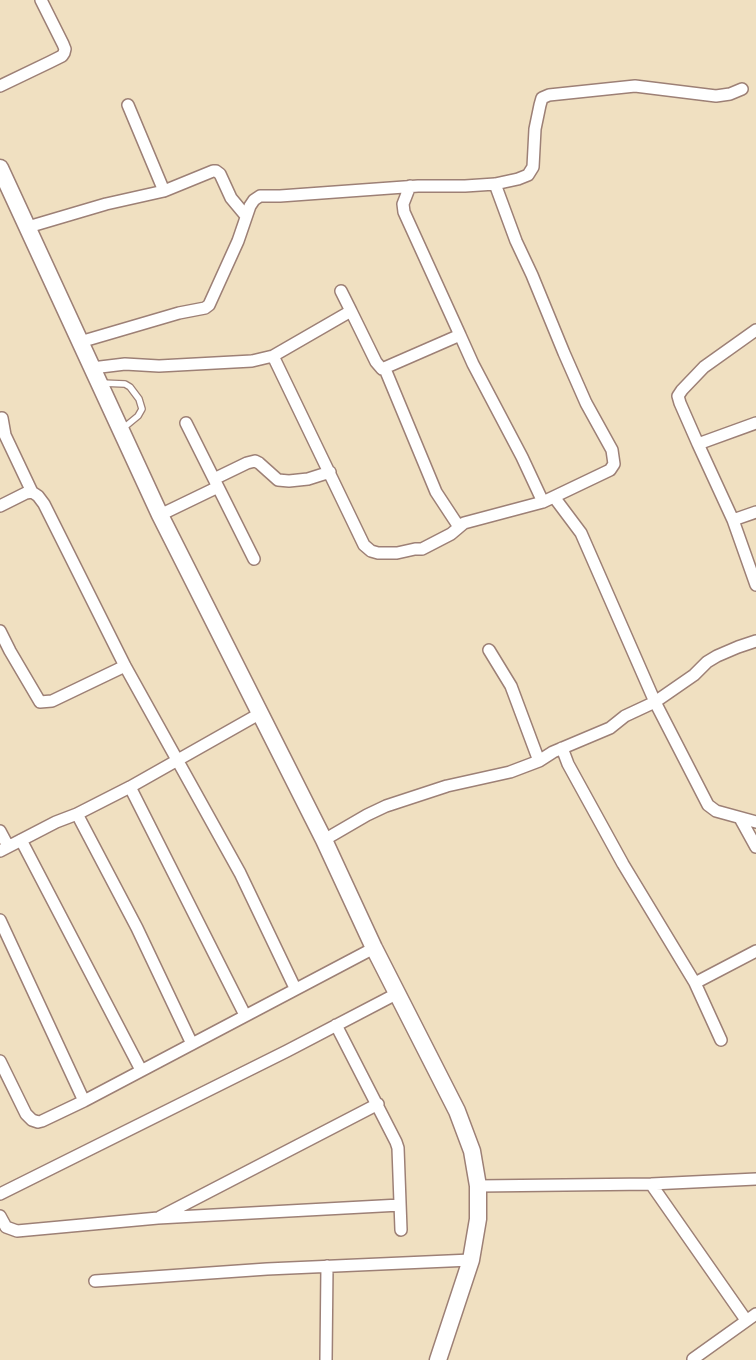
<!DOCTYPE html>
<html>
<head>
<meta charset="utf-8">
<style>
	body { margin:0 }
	canvas { display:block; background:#f0e0c1 }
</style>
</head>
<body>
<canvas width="756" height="1360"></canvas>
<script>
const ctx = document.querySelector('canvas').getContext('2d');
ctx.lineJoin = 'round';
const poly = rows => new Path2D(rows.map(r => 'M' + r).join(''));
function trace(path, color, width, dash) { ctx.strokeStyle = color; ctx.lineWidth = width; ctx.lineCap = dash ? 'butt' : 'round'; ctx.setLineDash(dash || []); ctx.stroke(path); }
const lane = poly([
	[101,383,125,384,130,387,139,399,142,409,138,416,121,430]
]);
const street = poly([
	[0,86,50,62,62,56,64,53,65,49,63,44,41,0],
	[128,105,164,191],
	[410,186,403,204,404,212,460,335],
	[28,227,106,204,164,191,213,171,216,171,220,174,231,198,246,216],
	[341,291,351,311],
	[756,330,704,367,682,390,678,396,680,403,698,444,756,423],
	[80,342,179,313,205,308,209,305,238,241,250,206,254,200,260,196,280,196,418,186,465,186,495,184,518,179,528,175,533,167,535,129,540,105,542,98,549,95,635,86,716,96,730,94,742,89],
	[273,356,364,545,371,551,378,553,397,553,415,549,422,549,451,534,464,523,543,502,610,470,614,464,612,450,586,403,564,353,532,275,516,241,495,184],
	[92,368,125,364,159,366,252,361,273,356,351,311,376,362,382,369,460,335,473,364,522,457,543,502],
	[385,369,436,492,459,527],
	[2,418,5,435,32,492],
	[186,423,254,559],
	[698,444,733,520],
	[214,479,247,463,255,461,259,463,278,480,289,481,308,479,330,472],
	[554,497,581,533,655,702,708,805,716,811,756,822],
	[0,506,26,493,32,492,38,496,44,504,125,666,240,873,295,988],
	[756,512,733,520,756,585],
	[160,515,218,487],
	[0,631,10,651,40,702,52,701,125,666],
	[489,650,511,686,539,761],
	[562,748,568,764,623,864,695,983,721,1040],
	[130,787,245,1015],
	[77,814,137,928,192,1044],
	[740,818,756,847],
	[0,831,8,846],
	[21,840,141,1070],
	[324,840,367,815,386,806,447,786,510,772,539,761,553,752,610,728,625,716,655,702,694,675,707,662,717,656,738,647,756,641],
	[0,851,56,822,77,814,130,787,259,714],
	[0,920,84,1101],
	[695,983,756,951],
	[336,1025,396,1142,398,1148,401,1230],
	[0,1061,26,1114,32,1120,38,1122,42,1121,84,1101,374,948],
	[651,1184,746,1320],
	[478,1186,651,1184,756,1179],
	[0,1194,287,1051,398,993],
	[0,1216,6,1227,17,1231,158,1218,400,1205],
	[160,1217,378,1104],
	[95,1281,267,1269,471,1260],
	[693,1359,756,1314],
	[326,1360,327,1266]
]);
const secondary = poly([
	[0,168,160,515,324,840,374,948,457,1111,472,1151,478,1186,478,1219,471,1260,438,1360]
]);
trace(lane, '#9d8076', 8);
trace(street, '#9d8076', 14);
trace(secondary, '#9d8076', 19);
trace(lane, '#fff', 5.5);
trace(street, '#fff', 11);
trace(secondary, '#fff', 16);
</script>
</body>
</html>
